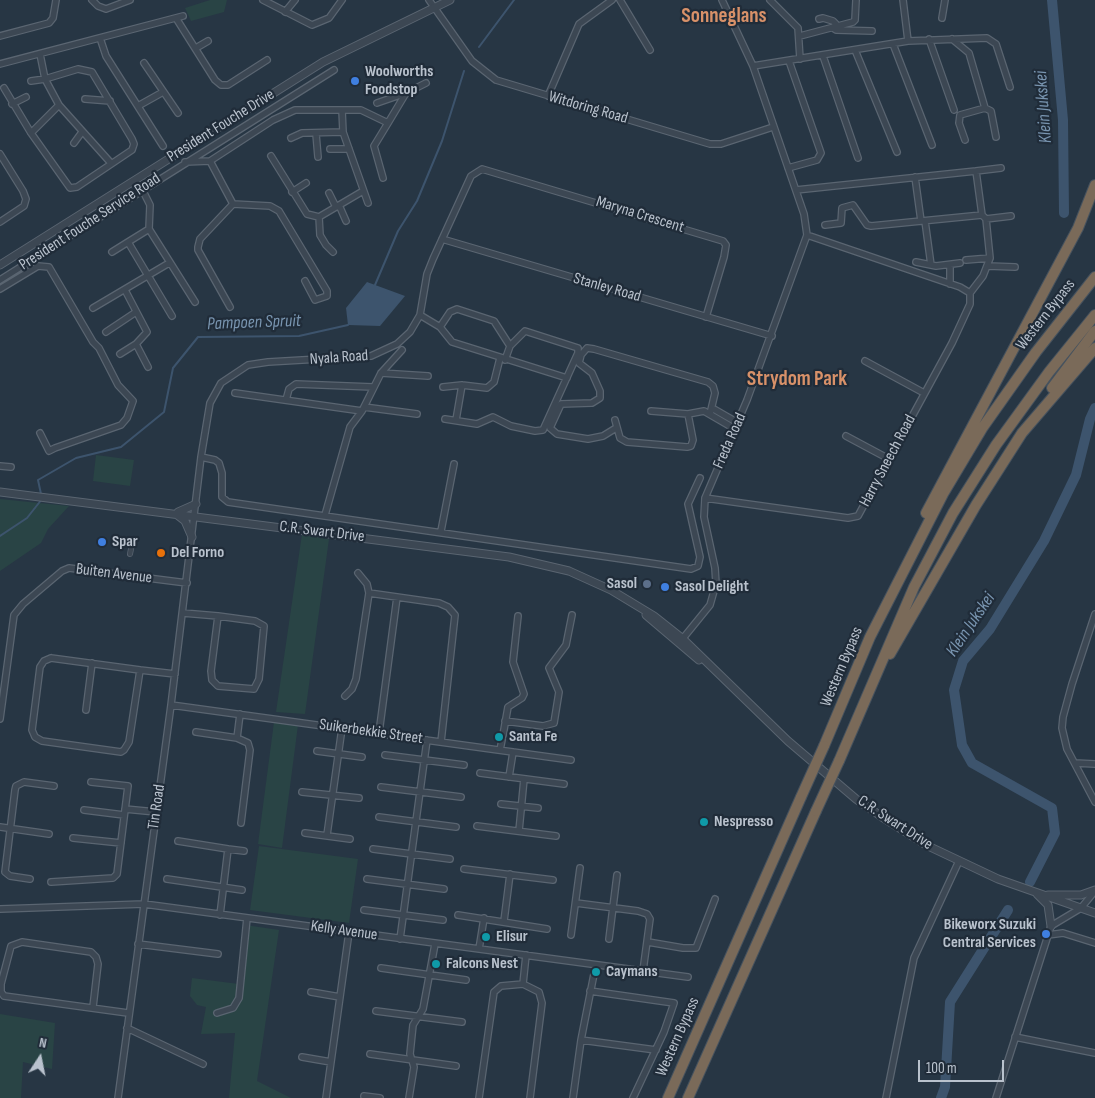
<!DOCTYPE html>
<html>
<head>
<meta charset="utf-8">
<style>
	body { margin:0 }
	#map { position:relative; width:1095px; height:1098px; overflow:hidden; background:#273644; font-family:"Sofia Sans Condensed",sans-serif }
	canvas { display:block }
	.north { position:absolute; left:15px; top:1033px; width:50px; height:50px; -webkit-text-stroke:4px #202c39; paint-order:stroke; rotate:11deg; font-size:14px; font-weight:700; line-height:20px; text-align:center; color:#b9c2cd }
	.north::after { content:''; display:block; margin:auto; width:18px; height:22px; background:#b9c2cd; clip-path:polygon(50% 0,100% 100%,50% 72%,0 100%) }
	.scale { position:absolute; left:918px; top:1060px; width:86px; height:22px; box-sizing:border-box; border:2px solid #b9c2cd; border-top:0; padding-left:6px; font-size:15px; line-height:18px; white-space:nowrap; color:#b9c2cd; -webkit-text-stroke:4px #202c39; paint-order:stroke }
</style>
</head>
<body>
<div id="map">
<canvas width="1095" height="1098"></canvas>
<div class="north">N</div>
<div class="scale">100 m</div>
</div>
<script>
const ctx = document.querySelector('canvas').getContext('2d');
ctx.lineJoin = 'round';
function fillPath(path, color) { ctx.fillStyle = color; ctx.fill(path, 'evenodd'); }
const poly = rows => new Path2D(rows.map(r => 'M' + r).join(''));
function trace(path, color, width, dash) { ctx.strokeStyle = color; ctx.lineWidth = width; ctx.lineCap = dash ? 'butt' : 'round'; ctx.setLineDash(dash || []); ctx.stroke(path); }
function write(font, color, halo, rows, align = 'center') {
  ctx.font = font + ' "Sofia Sans Condensed",sans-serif'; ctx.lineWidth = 4.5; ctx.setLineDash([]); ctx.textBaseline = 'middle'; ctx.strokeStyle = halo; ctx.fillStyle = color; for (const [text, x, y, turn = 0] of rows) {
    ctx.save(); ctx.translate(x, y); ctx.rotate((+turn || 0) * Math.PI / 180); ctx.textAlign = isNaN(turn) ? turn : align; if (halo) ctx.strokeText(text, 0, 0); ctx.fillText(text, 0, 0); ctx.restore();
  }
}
const green = poly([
	[210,0,227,0,224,12,191,21,185,8],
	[96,455,134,460,130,486,93,481],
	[0,499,69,506,48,529,41,543,0,571],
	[302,534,329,539,305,714,276,712],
	[274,722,298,725,282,848,258,844],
	[259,846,358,859,349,923,250,910],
	[245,925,279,930,257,1081,291,1098,229,1098,235,1033,201,1034,206,1007,197,1005,190,996,192,978,239,984],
	[0,1014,55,1023,52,1069,23,1062,21,1098,0,1098]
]);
const water = poly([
	[367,282,405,296,380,326,348,325,346,308]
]);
const stream = poly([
	[479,47,514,0],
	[375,285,398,231,417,201,442,141,464,71],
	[41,494,38,480,76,458,121,447,164,412,173,368,198,337,299,336,348,325],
	[0,536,27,518,42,499]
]);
const river = poly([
	[1052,0,1063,120,1064,213],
	[1030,882,1055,833,1052,808,972,763,962,745,954,690,963,661,990,629,1044,541,1076,475,1090,419,1095,408],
	[941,1098,945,1087,950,1002,1008,910]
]);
const pedestrian = poly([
	[130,554,132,544]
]);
const minor = poly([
	[92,0,98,6,106,9,130,0],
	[263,0,312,25,329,18,342,0],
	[429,0,472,61,496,80,710,144,721,144,773,127],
	[620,0,650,50],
	[770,0,798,28,800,59],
	[903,0,908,41],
	[285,12,295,0],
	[176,18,215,80,221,85,228,85,267,60],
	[942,18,945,0],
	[819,19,823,18,833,21,836,24,833,28,836,30,872,31],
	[0,36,49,23,53,18,56,0],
	[800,36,853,22,855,20,856,0],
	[100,38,106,56,163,146],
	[929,39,954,110],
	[952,39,969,53,985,108],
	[893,44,932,145],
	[196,48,208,41],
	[855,50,897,152],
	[823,56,858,158],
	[144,63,178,113],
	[0,64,183,16],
	[753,66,908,41,987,38,996,44,1010,87],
	[4,88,31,133,70,188,77,187,132,150,134,144,132,139,92,72,78,69,45,79,40,54],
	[548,96,579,24,612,0],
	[85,99,110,101],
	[377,103,406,93],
	[12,104,26,97],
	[59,105,110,162],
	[138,106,163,92],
	[342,110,343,132,368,203],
	[388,123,406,93,426,83],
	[31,133,59,105,45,79,31,81],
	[316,134,318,157],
	[291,138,302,133,343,132],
	[965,140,959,123,960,115,985,108,991,111,996,137],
	[74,143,82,132],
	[330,149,349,149],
	[0,154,23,191,26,199,24,206,0,222],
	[271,156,307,214,319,217,363,191],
	[210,161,233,204,270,206,279,211,327,291,327,296,315,300,305,281],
	[185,162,210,161,273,120,295,110,361,110,388,123,374,146,383,178],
	[788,168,817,160,821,153,789,61],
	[976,171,1001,168],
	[915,177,921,221],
	[142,189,150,205,149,229,195,302],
	[796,190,976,171,982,215,986,219,990,258,983,276,970,293],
	[292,192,306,183],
	[329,193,336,207],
	[339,205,346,221],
	[319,217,320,235,326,245,333,252],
	[986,219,1011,216],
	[925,221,931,265],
	[825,225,841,223,842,208,853,205,867,225,871,226,982,215],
	[149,229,128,242,172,316],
	[807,235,960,287,970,293],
	[442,239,772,336],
	[112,252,128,242],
	[966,260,990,258],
	[916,262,936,266,960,263],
	[988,266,1015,267],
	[0,280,334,70],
	[950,284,950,265],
	[0,289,38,266,49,267,93,342,99,348,118,385,133,401,127,418,121,425,55,448,49,451,40,433],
	[230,307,198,250,198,247,200,239,233,204],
	[93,308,169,263],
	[420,315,440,327,452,342,567,378],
	[440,327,450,312,457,309,494,321,510,346],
	[106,332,136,312],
	[136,344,148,367],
	[120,354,136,344,147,332,125,290],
	[865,361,924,393],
	[381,373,428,376],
	[443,387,462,385,487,388,494,382,500,358],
	[235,393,362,411],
	[286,400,289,389,296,384,373,387],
	[364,407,417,414],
	[712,408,738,423],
	[651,411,688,414,704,411,735,429],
	[445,419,477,424,493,417,511,426,535,431,543,430,578,353,578,348,525,331,510,346,505,360],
	[456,420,462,385],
	[615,420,620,438,627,442,687,447,691,446,693,440,688,414],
	[616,428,603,436,588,439,557,434,550,428,561,404,592,403,600,398,600,391,592,373,579,363,581,355,587,348,594,349,708,382,713,386,715,393,710,414],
	[846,436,889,459],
	[201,457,215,460,219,463,222,473,222,497,228,502,691,569,698,566,700,557,688,504,700,478],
	[0,466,11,467],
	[705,498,848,518,858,516,952,343,970,304,970,293],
	[325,515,350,427,362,411,381,373,402,350],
	[441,531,454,464],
	[369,593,439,603,448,607,455,615,441,742],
	[183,613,218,616,255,621,264,626,259,679,254,689,218,686,212,680,211,671,218,616],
	[1095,614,1072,684,1063,717,1062,728,1067,749,1095,802],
	[680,642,710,605,716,584,715,568,704,517,705,498,747,400,807,235,804,214,753,66,722,0],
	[51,658,140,670,129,742,124,750,121,752,42,741,35,737,32,730,40,667,44,661,51,658],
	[140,670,175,674],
	[345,696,352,689,356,679,369,593,367,584,358,573],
	[171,705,571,760],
	[86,710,92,663],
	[0,719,14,615,23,604,62,571,69,568,187,583],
	[505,721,543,726,554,723,559,692,549,668,566,645,572,615],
	[196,732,237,738,248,743,250,750,241,823],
	[379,733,397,597],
	[503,735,508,707,522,698,524,694,513,662,518,616],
	[237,738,240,714],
	[500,750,502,740],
	[317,751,362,757],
	[385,755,464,765],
	[1075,763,1095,764],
	[480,773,564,784],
	[509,777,513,752],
	[381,787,461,797],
	[302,792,359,798],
	[501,804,538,808],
	[125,809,156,812],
	[84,810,124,815],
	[379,817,456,827],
	[477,826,556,836],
	[0,827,49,834],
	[519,831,524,779],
	[305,833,350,839],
	[327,835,342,728],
	[73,838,121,843],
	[178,841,228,849,220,915],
	[228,849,244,851],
	[373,849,450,859],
	[464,869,553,880],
	[30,879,10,876,5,872,15,790,16,786,24,782,54,786],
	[167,879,242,890],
	[367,879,444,889],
	[51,882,113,878,117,874,128,786,91,782],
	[576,903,638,911,647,914,650,919,643,971],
	[0,909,144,904,688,977],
	[364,910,443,920],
	[458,915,547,929],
	[504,921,510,874],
	[571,935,580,868],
	[1048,935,1063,933,1095,943],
	[400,939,427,740],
	[609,939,617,875],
	[648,942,683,948,696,948,715,899],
	[138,944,218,954],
	[479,949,484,918],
	[381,968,466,980],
	[523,984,526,955],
	[590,991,674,1003,664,1032,633,1098],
	[311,992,340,997],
	[93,1007,98,964,96,957,91,952,22,942,11,946,1,984,1,992,4,996,128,1013],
	[376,1011,462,1022],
	[217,1013,233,1008,239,998,247,918],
	[127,1028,203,1064],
	[1015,1037,1095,1053],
	[581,1040,656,1050],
	[370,1054,456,1066],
	[302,1057,331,1062],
	[364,1096,380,1098],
	[118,1098,171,705,201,457,210,403,221,383,248,365,268,362,371,356,397,344,410,332,420,315,427,274,433,259,471,176,482,169,723,241,726,245,724,257,706,317],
	[326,1098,349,932],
	[409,1098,414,1067,410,1054,413,1025,423,1009,435,944],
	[479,1098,494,992,501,986,523,984,539,992,542,1003,530,1098],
	[573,1098,581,1040,594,974],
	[886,1098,914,958,959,861],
	[996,1098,1051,926,1081,908,1095,891]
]);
const tertiary = poly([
	[0,265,323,62,450,0],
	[0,492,509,557,569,571,611,590,654,616,683,639,788,741,856,799,885,819,926,845,998,879,1095,913],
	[178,512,196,504],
	[176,514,185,521,192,537],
	[646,615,699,660],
	[1037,894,1048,905,1051,926],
	[1048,895,1081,895,1095,890]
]);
const motorway = poly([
	[1052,388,1095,331],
	[926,513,1078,228,1095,185],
	[890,654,976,505,1022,433,1095,348],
	[824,746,870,637,943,494,983,427,1036,352,1095,277],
	[839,761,914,587,953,513,996,445,1049,372,1095,315],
	[668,1098,801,797],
	[688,1098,816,811]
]);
const motorwayBridge = poly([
	[801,797,824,746],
	[816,811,839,761]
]);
const markers = [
	[355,81,5,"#3f7fe0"],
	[102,542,5,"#3f7fe0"],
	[161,553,5,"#e8710a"],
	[647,584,5,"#5c6f8a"],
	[665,587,5,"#3f7fe0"],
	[499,737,5,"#0f9aa8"],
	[704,822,5,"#0f9aa8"],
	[1046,934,5,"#3f7fe0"],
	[486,937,5,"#0f9aa8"],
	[436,964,5,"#0f9aa8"],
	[596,972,5,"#0f9aa8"]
];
const poiNames = [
	["Woolworths",365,72],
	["Foodstop",365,90],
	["Spar",112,542],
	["Del Forno",171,553],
	["Sasol",637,584,"right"],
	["Sasol Delight",675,587],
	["Santa Fe",509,737],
	["Nespresso",714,822],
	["Bikeworx Suzuki",1036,925,"right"],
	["Central Services",1036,943,"right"],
	["Elisur",496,937],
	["Falcons Nest",446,964],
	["Caymans",606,972]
];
const streetNames = [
	["Witdoring Road",588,108,16],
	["President Fouche Drive",221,126,-32],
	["Maryna Crescent",640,215,17],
	["President Fouche Service Road",90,222,-33],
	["Stanley Road",607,288,16],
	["Western Bypass",1046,315,-52],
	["Nyala Road",339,358,-4],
	["Freda Road",730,441,-66],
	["Harry Sneech Road",888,461,-62],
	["C.R. Swart Drive",322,532,7],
	["Buiten Avenue",114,574,7],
	["Western Bypass",842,667,-67],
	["Suikerbekkie Street",371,732,8],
	["Tin Road",157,807,-82],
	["C.R. Swart Drive",895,823,33],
	["Kelly Avenue",344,931,8],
	["Western Bypass",678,1037,-66]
];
const waterNames = [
	["Klein Jukskei",1044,107,-94],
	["Pampoen Spruit",254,323,-2],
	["Klein Jukskei",971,625,-56]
];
const districtNames = [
	["Sonneglans",724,17],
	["Strydom Park",797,380]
];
fillPath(green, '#294445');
fillPath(water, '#3d546d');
trace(stream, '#3d546d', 2);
trace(river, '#3d546d', 10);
trace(pedestrian, '#5a6571', 6);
trace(minor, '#5a6571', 8);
trace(tertiary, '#5a6571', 9);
trace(motorway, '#46525e', 12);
trace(pedestrian, '#3c4753', 4.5);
trace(minor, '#3c4753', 5.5);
trace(tertiary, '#3c4753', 7);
trace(motorway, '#7a6a59', 10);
trace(motorwayBridge, '#46525e', 12, []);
trace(motorwayBridge, '#7a6a59', 10);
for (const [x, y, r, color] of markers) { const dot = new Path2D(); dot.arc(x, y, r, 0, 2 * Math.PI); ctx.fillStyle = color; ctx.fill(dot); trace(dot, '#202c39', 2); }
write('bold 16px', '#b9c2cd', '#202c39', poiNames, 'left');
write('16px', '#b9c2cd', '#202c39', streetNames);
write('italic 18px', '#7995b0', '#202c39', waterNames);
write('bold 21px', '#d89169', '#202c39', districtNames);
</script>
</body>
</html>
